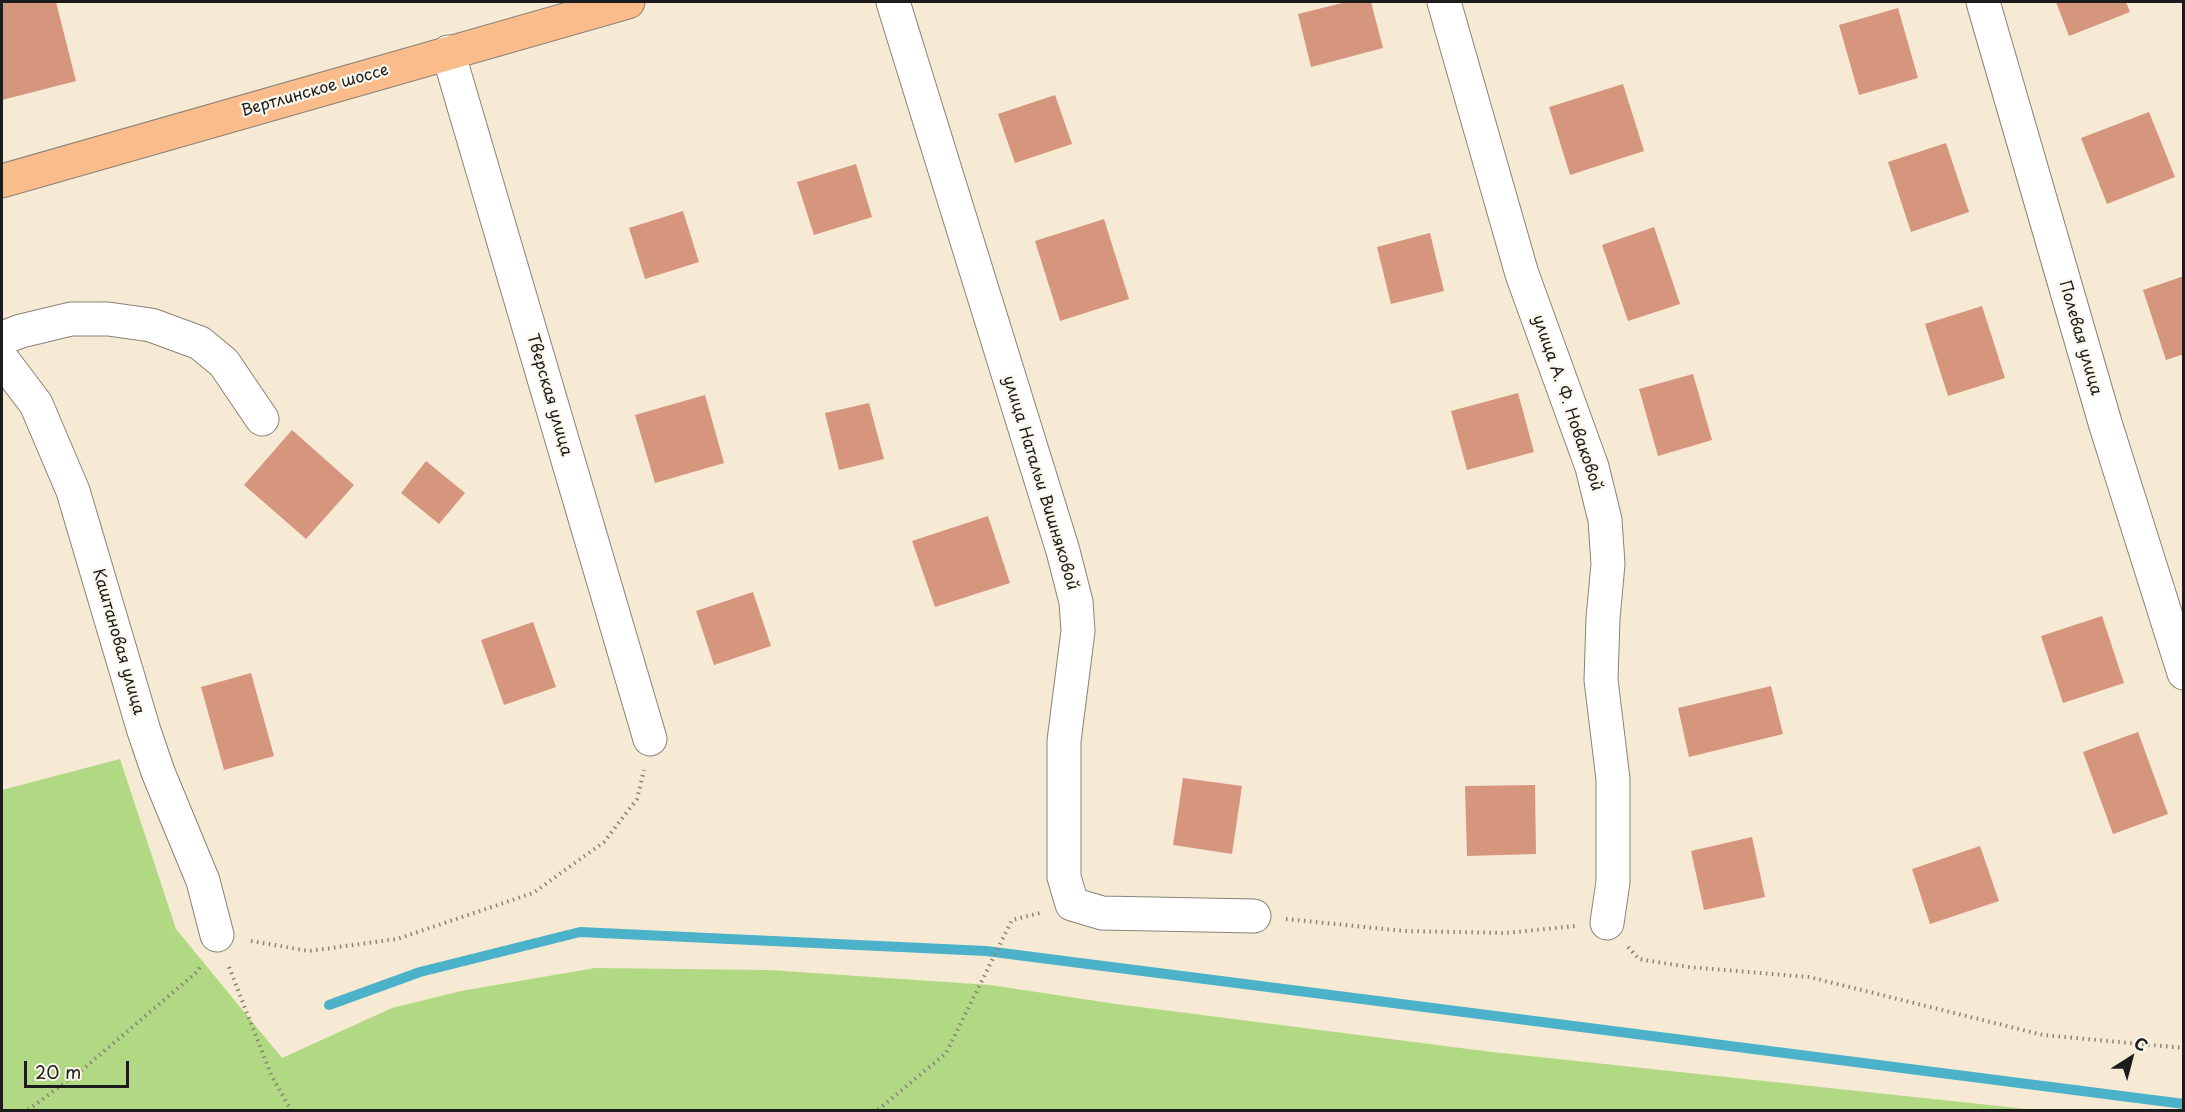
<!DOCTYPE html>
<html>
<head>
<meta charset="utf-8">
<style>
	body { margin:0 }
	#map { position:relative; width:2185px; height:1112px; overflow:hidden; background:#f6ead5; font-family:"Playpen Sans",sans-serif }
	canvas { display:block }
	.frame { position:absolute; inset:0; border:3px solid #1c1c1c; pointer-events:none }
	.north { position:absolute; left:2101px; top:1028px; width:60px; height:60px; -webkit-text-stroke:4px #fbf7ec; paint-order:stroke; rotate:36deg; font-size:16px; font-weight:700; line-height:24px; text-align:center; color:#1c1c1c }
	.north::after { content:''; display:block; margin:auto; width:21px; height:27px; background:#1c1c1c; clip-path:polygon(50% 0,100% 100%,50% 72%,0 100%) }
	.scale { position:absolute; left:24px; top:1061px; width:105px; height:27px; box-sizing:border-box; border:3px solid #1c1c1c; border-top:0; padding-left:8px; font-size:18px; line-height:21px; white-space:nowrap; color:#1c1c1c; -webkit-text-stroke:4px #fbf7ec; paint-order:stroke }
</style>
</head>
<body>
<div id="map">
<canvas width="2185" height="1112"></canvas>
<div class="frame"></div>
<div class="north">С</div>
<div class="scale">20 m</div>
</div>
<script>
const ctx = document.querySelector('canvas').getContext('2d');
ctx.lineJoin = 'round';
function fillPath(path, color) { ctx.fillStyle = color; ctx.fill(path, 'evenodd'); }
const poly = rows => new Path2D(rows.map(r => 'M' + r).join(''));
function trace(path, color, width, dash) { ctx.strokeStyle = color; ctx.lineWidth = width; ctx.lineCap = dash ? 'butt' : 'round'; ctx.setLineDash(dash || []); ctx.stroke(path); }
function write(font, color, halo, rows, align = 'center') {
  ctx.font = font + ' "Playpen Sans",sans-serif'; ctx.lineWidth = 4.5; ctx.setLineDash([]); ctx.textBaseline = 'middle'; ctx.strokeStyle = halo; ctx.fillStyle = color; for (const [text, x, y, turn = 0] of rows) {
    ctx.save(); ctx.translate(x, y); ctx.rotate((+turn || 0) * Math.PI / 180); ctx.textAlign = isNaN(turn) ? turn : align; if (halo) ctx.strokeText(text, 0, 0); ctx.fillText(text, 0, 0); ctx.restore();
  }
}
const green = poly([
	[120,759,176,929,282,1058,392,1008,461,991,595,968,769,970,990,985,1116,1004,1492,1052,2036,1110,2,1110,2,790]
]);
const stream = poly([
	[329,1005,420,972,580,932,986,951,2184,1104]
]);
const building = poly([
	[2,2,56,2,76,81,2,100],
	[1346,2,1371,2,1383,48,1311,67,1298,14],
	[2056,2,2126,2,2130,12,2069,36],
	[1898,8,1918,78,1859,95,1839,25],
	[1623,84,1644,151,1570,175,1549,107],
	[1055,95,1072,144,1015,163,998,114],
	[2149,112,2175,177,2107,204,2081,138],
	[1946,143,1969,212,1911,232,1888,162],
	[856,164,872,217,814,235,797,182],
	[683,211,699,262,645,279,629,228],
	[1104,219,1129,299,1060,321,1035,241],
	[1654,227,1680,304,1628,321,1602,245],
	[1430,233,1444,291,1391,304,1377,247],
	[2184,276,2184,354,2166,360,2143,290],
	[1982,306,2005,378,1948,396,1925,324],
	[1693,374,1712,440,1658,456,1639,389],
	[1518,393,1534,452,1467,470,1451,411],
	[705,395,724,463,655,483,635,415],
	[869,403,884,459,839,470,825,413],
	[292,430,354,485,306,539,244,485],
	[426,461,465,493,439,524,401,493],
	[988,516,1010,583,935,607,912,541],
	[753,592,771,646,714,665,696,611],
	[2102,616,2124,683,2063,703,2041,636],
	[533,622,556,687,504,705,481,640],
	[251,673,274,756,224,770,201,687],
	[1771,686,1783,734,1689,757,1678,708],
	[2138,732,2168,814,2113,834,2083,752],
	[1183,778,1242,786,1232,854,1173,845],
	[1535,785,1536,854,1467,856,1465,786],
	[1752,837,1765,897,1704,910,1691,851],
	[1980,846,1999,901,1930,924,1912,869]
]);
const path = poly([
	[1286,919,1404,931,1506,933,1575,926],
	[251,941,309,951,397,939,533,893,604,842,637,799,644,770],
	[1628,947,1639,959,1688,967,1809,977,2043,1035,2184,1048],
	[229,967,272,1077,291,1110],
	[28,1110,82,1070,198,971,201,964],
	[878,1110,946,1053,1012,920,1040,913]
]);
const minor = poly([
	[893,2,1063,551,1076,602,1078,631,1064,741,1064,877,1072,904,1102,913,1254,916],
	[1444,2,1522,274,1592,467,1605,520,1608,564,1603,618,1601,680,1613,779,1613,882,1607,923],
	[1983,2,2106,426,2184,673],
	[448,52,650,739],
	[2,338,21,331,71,319,108,319,151,325,200,343,224,363,262,419],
	[2,359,36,404,73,491,144,731,158,772,203,881,217,935]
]);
const major = poly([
	[2,181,628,2]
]);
const streetNames = [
	["Вертлинское шоссе",315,91,-16],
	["Полевая улица",2080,338,74],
	["Тверская улица",549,395,74],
	["улица А. Ф. Новаковой",1567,403,71],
	["улица Натальи Вишняковой",1040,483,73],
	["Каштановая улица",118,642,74]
];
fillPath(green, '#b1d882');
trace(stream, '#4bb2c9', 10);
fillPath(building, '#d6957d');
trace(minor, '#898378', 35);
trace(major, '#898378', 35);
trace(path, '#898378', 4, [1.5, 4.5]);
trace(minor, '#fff', 33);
trace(major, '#f9bc8a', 33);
write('16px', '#1c1c1c', '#fbf7ec', streetNames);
</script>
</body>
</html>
